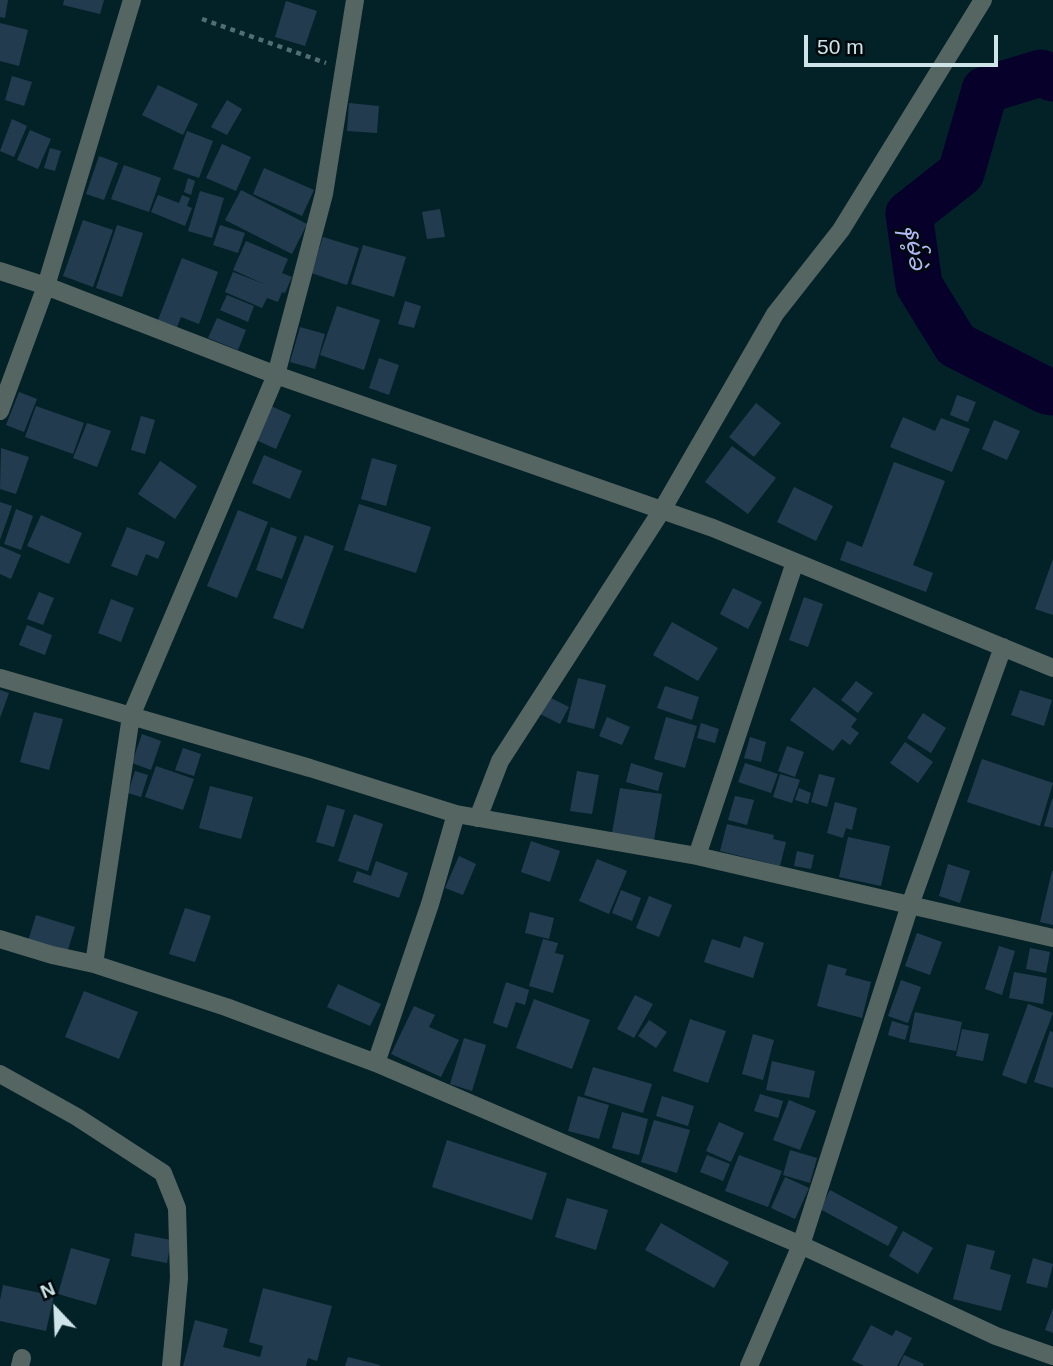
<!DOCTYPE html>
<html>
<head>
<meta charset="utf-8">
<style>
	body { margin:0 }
	#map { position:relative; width:1053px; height:1366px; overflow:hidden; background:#032228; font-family:Helvetica,sans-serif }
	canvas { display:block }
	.north { position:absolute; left:21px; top:1275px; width:70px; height:70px; -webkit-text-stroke:5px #000a0d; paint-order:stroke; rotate:337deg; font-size:19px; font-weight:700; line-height:28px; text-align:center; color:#cfe4e8 }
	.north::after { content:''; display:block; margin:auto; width:24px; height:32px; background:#cfe4e8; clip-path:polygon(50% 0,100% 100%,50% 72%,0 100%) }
	.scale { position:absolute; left:804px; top:35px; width:194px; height:32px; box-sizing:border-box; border:4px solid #cfe4e8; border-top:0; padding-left:9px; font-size:21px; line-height:24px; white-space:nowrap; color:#cfe4e8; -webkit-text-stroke:5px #000a0d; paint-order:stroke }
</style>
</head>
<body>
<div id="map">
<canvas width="1053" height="1366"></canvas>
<div class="north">N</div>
<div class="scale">50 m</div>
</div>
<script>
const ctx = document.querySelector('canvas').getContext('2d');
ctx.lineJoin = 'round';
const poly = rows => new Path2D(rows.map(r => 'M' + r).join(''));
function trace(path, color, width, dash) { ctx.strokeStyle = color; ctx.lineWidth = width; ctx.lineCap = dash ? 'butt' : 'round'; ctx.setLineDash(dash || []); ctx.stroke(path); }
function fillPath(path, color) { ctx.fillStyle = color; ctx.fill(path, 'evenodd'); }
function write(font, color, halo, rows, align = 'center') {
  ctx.font = font + ' Helvetica,"Noto Sans Myanmar",sans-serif'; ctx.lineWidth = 5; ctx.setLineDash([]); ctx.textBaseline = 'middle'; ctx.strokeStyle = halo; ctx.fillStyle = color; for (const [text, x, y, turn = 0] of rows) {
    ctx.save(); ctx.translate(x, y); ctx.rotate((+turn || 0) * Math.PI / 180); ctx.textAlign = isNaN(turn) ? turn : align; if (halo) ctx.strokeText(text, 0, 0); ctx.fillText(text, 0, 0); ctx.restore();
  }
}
const river = poly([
	[1053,78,1041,73,985,90,961,173,909,214,919,285,956,345,1047,391,1053,392]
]);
const building = poly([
	[0,0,8,0,5,18,0,17],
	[64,0,104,0,100,14,63,5],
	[286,1,317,11,305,46,275,37],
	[0,23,28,30,19,66,0,61],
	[12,76,32,82,24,106,5,100],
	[158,85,198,104,183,135,142,115],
	[227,100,242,109,227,135,211,127],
	[349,103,379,106,377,133,347,131],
	[12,119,27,126,14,157,0,151],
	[30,130,51,139,38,169,17,160],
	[187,131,213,141,199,178,173,169],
	[222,144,251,157,236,191,206,178],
	[50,148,61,151,55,171,44,168],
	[99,156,118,163,104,200,86,194],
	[124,165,161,178,149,212,111,199],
	[264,168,314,190,302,216,253,194],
	[188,178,195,181,191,195,184,192],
	[241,190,307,224,292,254,225,220],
	[200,191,224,198,212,238,188,231],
	[158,195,179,203,182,195,190,198,187,206,192,208,185,226,151,212],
	[440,209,445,237,427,239,422,212],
	[83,220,113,230,93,287,63,276],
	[117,225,143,233,122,297,96,288],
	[220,225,245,233,238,253,213,245],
	[323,237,359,248,347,285,311,273],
	[246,241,288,259,282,273,292,277,285,293,282,292,278,302,267,298,262,308,225,292,233,272,264,284,233,270],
	[363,245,406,257,394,297,351,284],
	[182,258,218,272,199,324,181,317,177,327,158,320],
	[227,295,254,306,248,322,220,310],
	[405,301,421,306,414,328,398,324],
	[337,306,380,320,364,370,320,355],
	[217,318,246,330,238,350,208,338],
	[300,327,325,334,315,369,290,362],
	[379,358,399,365,389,395,369,388],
	[19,392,37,399,24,432,6,425],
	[957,395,976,402,968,422,950,415],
	[756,403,781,423,754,457,729,437],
	[36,406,84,423,73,454,25,437],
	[271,406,291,415,276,449,256,440],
	[141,416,155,420,145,454,131,450],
	[903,417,935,431,941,418,970,429,952,472,890,447],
	[994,420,1020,431,1007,460,982,449],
	[87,423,111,431,97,467,73,458],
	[732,446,776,478,748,514,705,482],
	[1,448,29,457,16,494,0,489],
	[264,455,302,471,290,499,252,483],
	[372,458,397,465,386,506,361,499],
	[160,461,197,486,175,519,138,494],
	[894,462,945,481,913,565,933,573,926,592,840,560,847,541,862,547],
	[794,487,833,506,816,541,777,522],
	[0,502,12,506,0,540],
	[359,504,431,527,416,573,344,550],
	[16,509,33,516,21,550,4,544],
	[238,510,268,522,237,598,207,586],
	[41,515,82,533,69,564,27,546],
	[127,527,165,542,158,559,146,554,137,576,111,566],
	[271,527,297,537,282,579,256,570],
	[305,535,334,546,303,629,273,618],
	[0,546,21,555,11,579,0,574],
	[1053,559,1053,615,1035,609],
	[733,588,762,602,748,629,720,614],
	[39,592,54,598,43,625,27,619],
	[804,597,823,604,808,647,789,640],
	[111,599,134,608,121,642,98,633],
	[672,622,718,648,698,681,653,655],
	[27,625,52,635,45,655,19,645],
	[578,678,606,685,594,729,567,722],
	[856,681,873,693,858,713,841,700],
	[665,686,699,697,692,720,657,708],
	[814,687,857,719,851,727,859,733,850,745,842,739,833,751,790,720],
	[0,690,9,693,0,718],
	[1020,690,1052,700,1044,726,1011,715],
	[549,697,569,707,560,724,540,714],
	[34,712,63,719,49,770,20,762],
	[923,713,946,728,931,753,907,738],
	[607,717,630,727,622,745,599,736],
	[666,717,697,726,685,768,654,759],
	[701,723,719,729,715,743,697,738],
	[142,734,161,741,151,770,132,763],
	[750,737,766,742,761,762,744,758],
	[905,742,933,762,918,783,890,763],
	[787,746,804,752,795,777,778,771],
	[183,748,201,754,194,776,175,770],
	[982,759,1053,783,1040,826,967,802],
	[631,763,663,773,658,791,626,782],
	[745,763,778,774,771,793,738,782],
	[156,766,194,779,183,810,145,797],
	[135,771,148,775,141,797,128,793],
	[577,771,599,775,592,814,570,811],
	[780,774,800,780,792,803,773,797],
	[819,774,835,778,827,807,811,802],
	[210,786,253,797,241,839,199,828],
	[620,788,662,794,654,840,612,833],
	[799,788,811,793,808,804,795,800],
	[735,796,754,800,747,825,728,820],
	[1052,799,1053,799,1053,828,1044,826],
	[835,802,857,808,852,830,846,828,843,838,827,833],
	[327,805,345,810,334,847,316,842],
	[354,814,383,824,368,871,338,861],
	[727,824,774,835,773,839,786,842,780,866,720,851],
	[848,837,890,846,881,886,839,877],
	[531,841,560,851,550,882,521,872],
	[797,851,814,855,811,869,794,866],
	[459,856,476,864,463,895,445,888],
	[597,859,627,871,609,914,579,901],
	[376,861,408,873,399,898,353,882,357,871,371,876],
	[948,864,970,871,960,903,939,896],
	[1052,871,1053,871,1053,925,1040,922],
	[621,890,641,898,632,921,612,913],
	[649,896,672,905,659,937,636,928],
	[185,908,211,916,195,962,169,954],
	[530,912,554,918,549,939,525,933],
	[36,915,75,927,67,953,28,941],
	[917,933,942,942,930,975,905,966],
	[744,936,764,943,753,978,704,962,712,939,740,948],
	[543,939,558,943,555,953,564,955,553,993,529,986],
	[999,946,1015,951,1002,995,985,989],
	[1030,948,1050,952,1046,973,1026,969],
	[828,964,847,969,845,975,871,982,862,1018,817,1006],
	[1014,972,1047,978,1043,1004,1009,998],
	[901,980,921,987,908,1023,888,1016],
	[506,982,529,990,525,1005,516,1002,507,1028,493,1023],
	[338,984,381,1004,370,1026,327,1007],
	[84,991,138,1012,119,1059,65,1037],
	[635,995,653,1004,634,1038,617,1029],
	[534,999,590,1020,572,1069,516,1048],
	[1028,1004,1053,1013,1026,1084,1002,1075],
	[414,1006,435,1015,429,1027,459,1040,441,1077,391,1054],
	[915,1012,962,1022,956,1051,909,1042],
	[690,1019,726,1031,708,1083,673,1071],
	[649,1020,667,1032,656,1048,638,1036],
	[892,1021,909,1026,905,1040,888,1035],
	[962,1029,989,1034,983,1061,956,1056],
	[1050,1031,1053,1032,1053,1088,1034,1082],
	[753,1034,774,1040,763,1080,742,1074],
	[464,1038,486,1045,472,1091,450,1084],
	[772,1061,815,1071,809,1098,766,1090],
	[593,1067,652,1084,643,1113,584,1095],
	[760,1094,783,1101,778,1118,754,1111],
	[578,1096,609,1105,599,1139,568,1131],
	[662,1096,694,1106,688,1126,656,1116],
	[789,1100,816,1111,800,1150,773,1140],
	[622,1112,648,1119,639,1155,612,1148],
	[654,1120,690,1130,677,1173,641,1162],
	[719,1122,744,1133,731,1162,706,1151],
	[447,1140,547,1173,532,1220,432,1187],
	[790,1150,817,1158,810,1183,783,1175],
	[707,1155,730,1164,723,1181,700,1172],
	[739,1155,782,1171,768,1207,725,1191],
	[785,1177,809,1188,795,1219,771,1208],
	[830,1190,898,1227,888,1246,820,1209],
	[567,1198,608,1210,596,1250,555,1237],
	[661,1223,729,1262,714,1288,645,1250],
	[903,1231,933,1248,918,1274,889,1256],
	[135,1233,171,1240,167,1263,131,1256],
	[967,1244,995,1251,990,1269,1011,1275,1001,1311,953,1299],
	[71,1248,110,1259,96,1305,58,1294],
	[1033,1258,1053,1264,1047,1288,1026,1283],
	[3,1285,54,1296,46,1331,0,1321,0,1300],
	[263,1288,332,1306,317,1361,308,1358,306,1366,183,1366,195,1320,228,1329,223,1347,260,1357,263,1346,249,1342],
	[1053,1308,1053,1333,1045,1330],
	[871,1325,892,1336,896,1330,912,1338,897,1366,864,1366,852,1360],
	[904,1355,924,1364,923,1366,899,1366],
	[348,1357,380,1365,380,1366,345,1366]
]);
const path = poly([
	[202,19,326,63]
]);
const minor = poly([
	[0,271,46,286,276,375,713,528,1053,668],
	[0,411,46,286,132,0],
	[0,678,310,768,456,814,697,856,1053,938],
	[478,818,500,761,662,510,775,314,841,230,983,0],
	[697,856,795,562],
	[0,939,52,955,94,964,226,1007,376,1063,801,1245,996,1336,1053,1356],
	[94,964,131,716,276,375,324,194,355,0],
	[376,1063,430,904,456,814],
	[0,1074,77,1117,163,1173,177,1208,179,1278,171,1366],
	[20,1366,22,1358],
	[749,1366,801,1245,910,905,1003,647]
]);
const waterNames = [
	["နမ့်ခဲ",914,248,83]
];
trace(river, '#07002b', 47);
fillPath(building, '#233b4f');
trace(path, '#526d73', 4.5, [5, 5]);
trace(minor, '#556561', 18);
write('italic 23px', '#b3b8f7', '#000a0d', waterNames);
</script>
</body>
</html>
